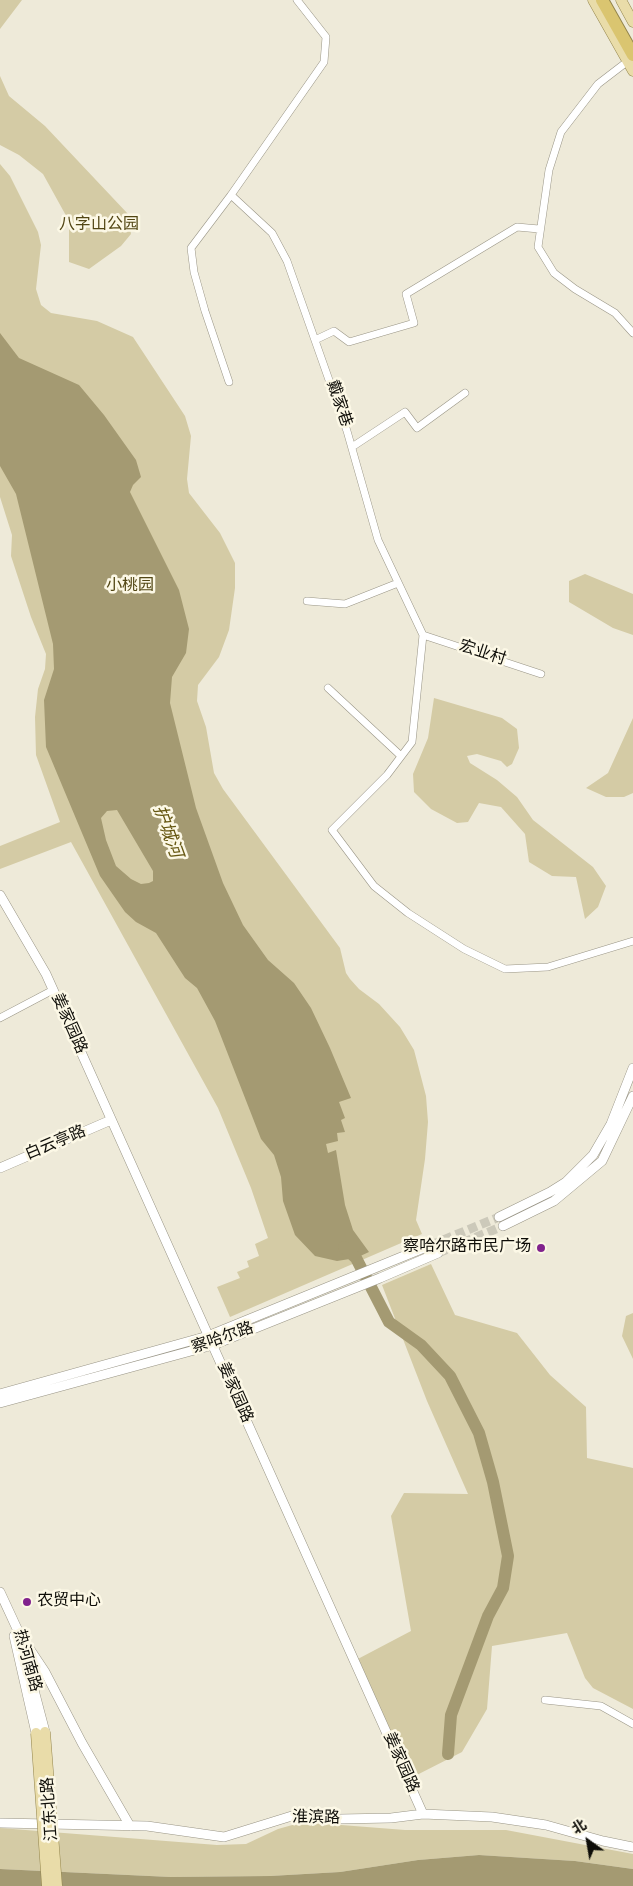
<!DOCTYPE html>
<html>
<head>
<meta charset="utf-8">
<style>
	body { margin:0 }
	#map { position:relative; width:633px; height:1886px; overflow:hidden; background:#eeead9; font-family:Overpass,"Noto Sans SC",sans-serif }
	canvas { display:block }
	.north { position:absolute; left:563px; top:1816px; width:50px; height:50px; -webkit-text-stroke:4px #fcf8e6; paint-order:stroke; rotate:328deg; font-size:14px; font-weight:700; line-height:20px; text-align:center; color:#0e0d08 }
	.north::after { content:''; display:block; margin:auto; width:18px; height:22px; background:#0e0d08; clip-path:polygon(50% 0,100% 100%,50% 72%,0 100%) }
</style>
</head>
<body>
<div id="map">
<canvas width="633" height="1886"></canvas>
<div class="north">北</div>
</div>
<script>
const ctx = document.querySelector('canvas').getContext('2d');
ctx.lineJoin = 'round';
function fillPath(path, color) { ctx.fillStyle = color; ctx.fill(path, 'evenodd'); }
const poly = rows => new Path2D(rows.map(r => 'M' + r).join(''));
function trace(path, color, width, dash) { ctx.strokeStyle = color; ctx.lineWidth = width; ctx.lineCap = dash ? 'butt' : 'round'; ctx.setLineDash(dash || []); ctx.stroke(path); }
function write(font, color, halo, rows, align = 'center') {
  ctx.font = font + ' Overpass,"Noto Sans SC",sans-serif'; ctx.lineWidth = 5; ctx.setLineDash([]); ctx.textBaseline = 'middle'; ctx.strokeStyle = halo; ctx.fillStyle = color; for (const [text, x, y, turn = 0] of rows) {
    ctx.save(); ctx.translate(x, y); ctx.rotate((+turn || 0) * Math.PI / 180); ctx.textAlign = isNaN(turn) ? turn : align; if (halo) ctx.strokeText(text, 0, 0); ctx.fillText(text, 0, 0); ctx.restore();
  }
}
const green = poly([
	[0,0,22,0,0,29],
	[0,76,9,96,45,126,128,214,131,234,121,246,89,269,69,262,69,221,43,174,19,155,0,145],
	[0,164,10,176,38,232,41,245,36,289,41,305,51,313,97,321,133,337,185,416,191,436,187,479,189,493,220,533,235,563,235,588,229,630,219,657,198,685,197,701,206,727,214,773,223,789,340,948,346,973,350,979,359,989,379,1004,400,1027,414,1050,426,1096,428,1122,425,1159,416,1220,422,1234,230,1317,217,1287,240,1278,237,1272,249,1267,247,1261,259,1256,255,1244,268,1238,251,1188,218,1108,71,842,0,869,0,846,60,822,36,755,35,717,38,689,45,669,46,654,31,617,11,556,12,535,0,497],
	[585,574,633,594,633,635,613,628,569,602,569,581],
	[434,698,502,718,517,729,519,748,512,764,507,767,501,761,477,754,467,756,470,763,497,780,517,797,533,820,593,867,606,886,598,907,585,919,576,877,552,876,529,862,525,834,501,807,479,803,468,822,457,823,431,809,414,792,413,774,428,738],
	[633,718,633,793,624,797,606,797,586,788,608,773],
	[431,1264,455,1315,517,1333,550,1375,586,1407,587,1458,633,1468,633,1709,593,1688,585,1678,567,1633,492,1646,487,1709,462,1752,407,1780,354,1661,411,1631,391,1516,404,1493,468,1494,427,1401,382,1285],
	[633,1313,633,1359,622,1336,626,1316],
	[303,1822,405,1830,506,1830,633,1854,633,1869,575,1861,479,1855,418,1860,340,1872,270,1876,171,1877,0,1869,0,1828,217,1845,246,1844,278,1829]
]);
const water = poly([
	[0,333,19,358,79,385,104,415,136,460,141,477,133,485,130,492,179,590,189,629,186,653,172,677,170,703,196,808,223,883,243,925,268,960,294,983,311,1008,330,1048,351,1098,339,1102,345,1118,341,1120,345,1132,337,1133,338,1141,326,1144,328,1153,336,1150,345,1205,353,1230,369,1252,356,1258,337,1261,315,1256,295,1235,283,1201,281,1177,274,1155,261,1139,215,1021,197,988,185,978,156,933,136,922,125,912,100,876,46,747,44,700,54,669,53,644,16,494,0,466],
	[117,810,153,871,153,881,149,883,141,884,131,879,116,866,106,840,101,818,107,811],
	[479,1855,575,1861,633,1869,633,1886,0,1886,0,1869,171,1877,270,1876,340,1872,418,1860]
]);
const river = poly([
	[344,1247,356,1258,389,1322,421,1345,450,1376,479,1433,493,1482,508,1556,503,1588,488,1616,451,1715,448,1754]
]);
const secondaryTunnel = poly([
	[431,1245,499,1217],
	[438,1253,503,1226]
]);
const street = poly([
	[297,0,326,37,324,62,231,195,272,233,287,261,347,431,378,540,423,635,412,742,387,775,332,830,374,886,408,913,464,949,505,969,548,967,633,941],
	[628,61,598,84,561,132,549,170,538,247,554,273,575,289,615,313,633,333],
	[315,340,334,331,349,342,414,323,406,294,517,227,539,229],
	[229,382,205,311,194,272,191,248,231,195],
	[352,447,405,412,417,428,465,393],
	[307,601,345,604,398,583],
	[423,635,541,674],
	[328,688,401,756],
	[0,1018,53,990],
	[545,1700,601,1706,633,1724]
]);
const secondary = poly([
	[0,895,46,974,423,1814],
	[0,1168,111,1120],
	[499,1217,550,1192,566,1182,593,1155,611,1124,633,1068],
	[503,1226,554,1201,602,1161,633,1096],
	[0,1394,208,1336,431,1245],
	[0,1403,213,1345,380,1278,438,1253],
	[0,1592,19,1633,45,1732],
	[19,1633,45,1672,82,1743,130,1826],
	[14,1636,36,1733],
	[0,1823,147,1826,224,1837,295,1815,340,1819,391,1818,423,1814,492,1817,546,1825,603,1841,633,1847]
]);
const primary = poly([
	[593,0,633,71],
	[621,0,633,22]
]);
const highway = poly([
	[602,0,633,55]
]);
const primaryBridge = poly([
	[45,1732,57,1886],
	[36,1733,47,1886]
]);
const markers = [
	[541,1248,5,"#81228d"],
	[27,1602,5,"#81228d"]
];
const parkNames = [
	["八字山公园",99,226],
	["小桃园",130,587]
];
const streetNames = [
	["戴家巷",338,404,71],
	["宏业村",482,654,18],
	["姜家园路",68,1024,66],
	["白云亭路",56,1144,-23],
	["察哈尔路",223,1339,-19],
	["姜家园路",234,1393,66],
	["热河南路",26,1661,74],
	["姜家园路",400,1763,66],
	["江东北路",51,1809,-94],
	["淮滨路",316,1819,1]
];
const poiNames = [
	["察哈尔路市民广场",531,1248],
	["农贸中心",37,1602,"left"]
];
const waterNames = [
	["护城河",166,832,70]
];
fillPath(green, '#d4cba5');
fillPath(water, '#a49a72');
trace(river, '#a49a72', 12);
trace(secondaryTunnel, '#ccc9ba', 9, [9, 4.5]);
trace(street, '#999586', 8);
trace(secondary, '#999586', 10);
trace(primary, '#93854c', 11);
trace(highway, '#93854c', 14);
trace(street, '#fff', 7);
trace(secondary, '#fff', 9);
trace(primary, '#e9dca9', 10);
trace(highway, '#dac570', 12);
trace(primaryBridge, '#93854c', 11, []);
trace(primaryBridge, '#e9dca9', 10);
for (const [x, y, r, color] of markers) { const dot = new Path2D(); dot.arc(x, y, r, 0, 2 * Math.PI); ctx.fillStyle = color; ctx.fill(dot); trace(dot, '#fcf8e6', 2); }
write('16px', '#524614', '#fcf8e6', parkNames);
write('16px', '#0e0d08', '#fcf8e6', streetNames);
write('16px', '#0e0d08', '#fcf8e6', poiNames, 'right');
write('italic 18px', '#665712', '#fcf8e6', waterNames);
</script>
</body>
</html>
